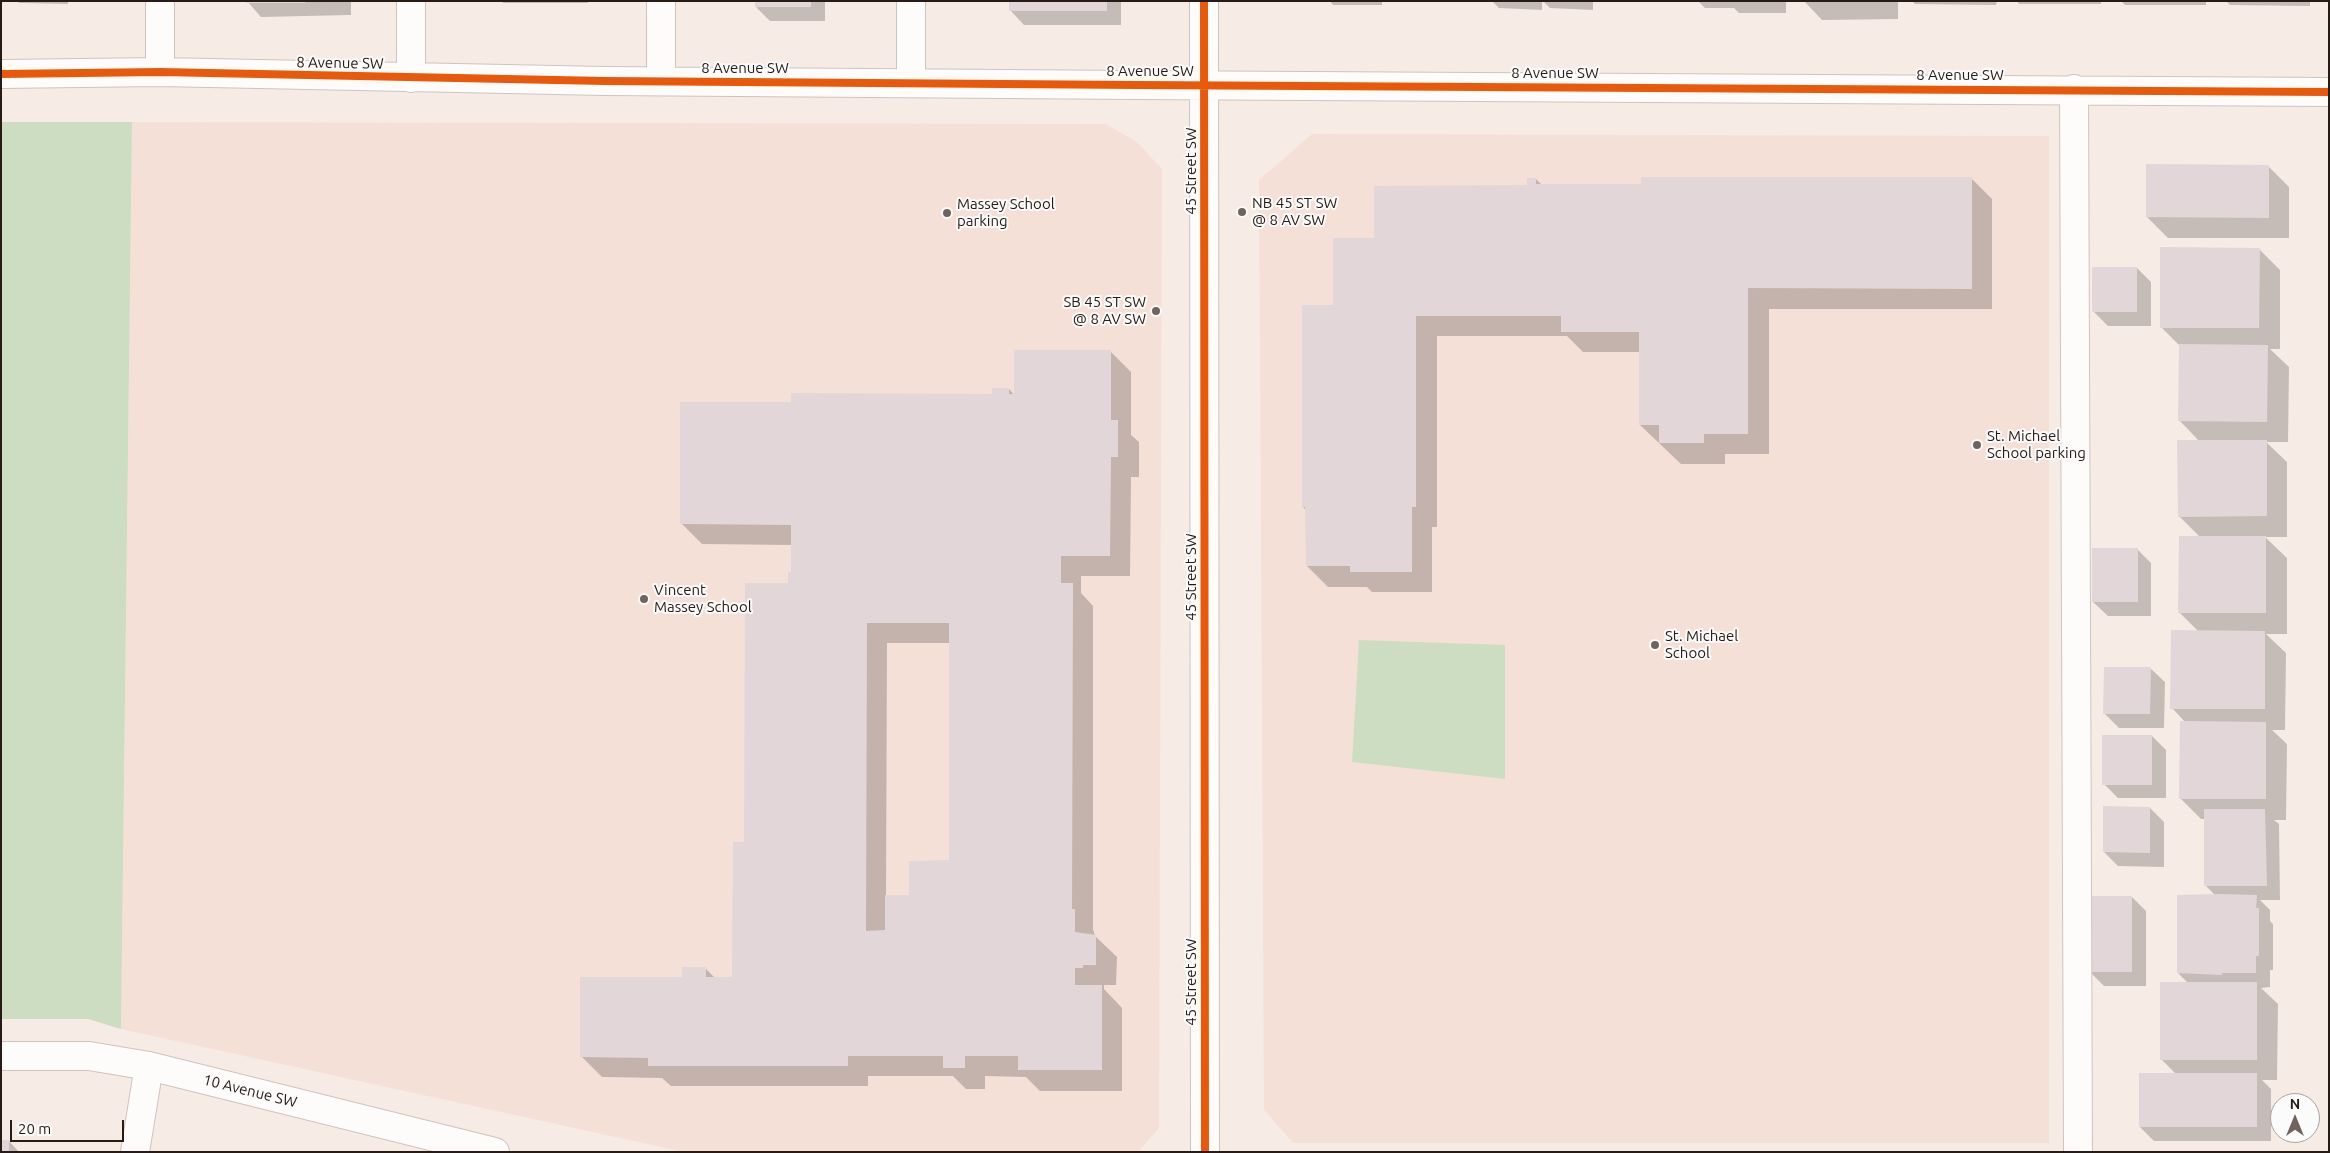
<!DOCTYPE html>
<html>
<head>
<meta charset="utf-8">
<style>
	body { margin:0 }
	#map { position:relative; width:2330px; height:1153px; overflow:hidden; background:#f7ebe6; font-family:Ubuntu,sans-serif }
	canvas { display:block }
	.frame { position:absolute; inset:0; border:2px solid #281a14; pointer-events:none }
	.north { position:absolute; left:2270px; top:1093px; width:50px; height:50px; box-sizing:border-box; background:#fbfbfb; border:1px solid #a7a19f; border-radius:50%; rotate:0deg; font-size:14px; font-weight:700; line-height:20px; text-align:center; color:#281a14 }
	.north::after { content:''; display:block; margin:auto; width:18px; height:22px; background:#70635e; clip-path:polygon(50% 0,100% 100%,50% 72%,0 100%) }
	.scale { position:absolute; left:10px; top:1120px; width:114px; height:22px; box-sizing:border-box; border:2px solid #281a14; border-top:0; padding-left:6px; font-size:15px; line-height:18px; white-space:nowrap; color:#281a14; -webkit-text-stroke:4px #fbfbfb; paint-order:stroke }
</style>
</head>
<body>
<div id="map">
<canvas width="2330" height="1153"></canvas>
<div class="frame"></div>
<div class="north">N</div>
<div class="scale">20 m</div>
</div>
<script>
const ctx = document.querySelector('canvas').getContext('2d');
ctx.lineJoin = 'round';
function fillPath(path, color) { ctx.fillStyle = color; ctx.fill(path, 'evenodd'); }
const poly = rows => new Path2D(rows.map(r => 'M' + r).join(''));
function trace(path, color, width, dash) { ctx.strokeStyle = color; ctx.lineWidth = width; ctx.lineCap = dash ? 'butt' : 'round'; ctx.setLineDash(dash || []); ctx.stroke(path); }
function write(font, color, halo, rows, align = 'center') {
  ctx.font = font + ' Ubuntu,sans-serif'; ctx.lineWidth = 4; ctx.setLineDash([]); ctx.textBaseline = 'middle'; ctx.strokeStyle = halo; ctx.fillStyle = color; for (const [text, x, y, turn = 0] of rows) {
    ctx.save(); ctx.translate(x, y); ctx.rotate((+turn || 0) * Math.PI / 180); ctx.textAlign = isNaN(turn) ? turn : align; if (halo) ctx.strokeText(text, 0, 0); ctx.fillText(text, 0, 0); ctx.restore();
  }
}
const built = poly([
	[132,122,1106,124,1137,142,1162,169,1159,1128,1138,1152,684,1152,121,1029],
	[1312,134,2049,136,2049,1143,1293,1143,1264,1110,1259,180]
]);
const green = poly([
	[1,122,132,122,121,1029,88,1019,1,1019],
	[1359,640,1505,645,1505,779,1352,762]
]);
const shadow = poly([
	[17,1,68,1,68,4,19,3],
	[247,1,351,1,351,15,261,17],
	[501,1,588,1,588,3,503,3],
	[756,1,825,1,825,21,770,21,756,7],
	[1010,1,1121,1,1121,25,1024,25,1010,10],
	[1330,1,1382,1,1382,5,1333,5],
	[1492,1,1542,1,1542,10,1499,8],
	[1543,1,1593,1,1593,10,1550,8],
	[1611,1,1652,1,1652,2,1611,2],
	[1698,1,1786,1,1786,13,1739,13,1734,8,1705,8],
	[1804,1,1898,1,1898,19,1822,20],
	[1912,1,1997,1,1996,5,1915,4],
	[2017,1,2101,1,2101,4,2019,4],
	[2121,1,2206,1,2206,5,2125,5],
	[2226,1,2310,1,2310,6,2230,5],
	[2268,166,2289,187,2289,238,2168,238,2147,217],
	[1971,178,1992,199,1992,309,1769,309,1769,454,1725,454,1725,464,1681,464,1640,425,1640,352,1583,352,1567,336,1437,336,1437,527,1432,527,1432,592,1372,592,1367,587,1328,587,1307,566,1307,511,1303,507,1334,306,1375,239,1529,186,1536,179,1542,185,1642,185],
	[2259,249,2280,270,2280,349,2270,349,2289,367,2288,442,2266,442,2287,462,2287,537,2265,537,2287,558,2287,634,2266,634,2286,653,2285,730,2272,730,2287,744,2286,820,2274,820,2279,824,2280,900,2260,900,2270,910,2270,921,2273,924,2273,970,2270,970,2270,987,2261,988,2278,1004,2277,1080,2262,1080,2271,1089,2271,1141,2154,1141,2140,1127,2176,1074,2161,1059,2189,984,2178,973,2216,896,2206,886,2205,819,2201,819,2180,798,2186,723,2172,708,2199,632,2180,613,2200,537,2179,516,2200,442,2179,420,2180,346,2161,327],
	[2137,268,2151,282,2151,326,2108,326,2094,312],
	[1110,351,1131,372,1131,435,1139,442,1139,477,1131,477,1130,576,1081,576,1081,593,1093,606,1093,929,1095,936,1117,957,1116,985,1104,985,1104,989,1122,1008,1122,1091,1040,1091,1026,1077,985,1076,985,1089,966,1089,953,1076,868,1076,868,1086,671,1086,662,1078,602,1077,581,1056,684,978,705,968,715,978,733,979,745,843,793,573,793,545,702,544,681,523,793,404,993,395,1009,389,1015,396],
	[887,643,951,643,951,861,910,896,886,896],
	[2137,549,2151,563,2151,616,2108,616,2093,602],
	[2150,668,2165,682,2164,728,2119,728,2105,714],
	[2152,736,2166,750,2166,798,2118,798,2104,784],
	[2150,808,2164,822,2164,867,2118,866,2104,852],
	[2132,897,2146,911,2146,986,2104,986,2090,972],
	[9,1141,19,1152,1,1152]
]);
const building = poly([
	[246,1,305,1,305,3,246,3],
	[755,1,811,1,811,7,755,7],
	[1009,1,1107,1,1107,11,1009,11],
	[2146,164,2269,165,2269,218,2146,217],
	[1641,177,1972,177,1972,289,1748,288,1748,434,1704,434,1704,443,1659,443,1659,425,1639,425,1639,332,1561,332,1561,316,1416,316,1416,507,1412,507,1412,572,1350,572,1350,566,1306,566,1305,507,1302,507,1302,305,1333,305,1333,238,1374,238,1374,186,1527,185,1527,178,1536,178,1536,184,1641,184],
	[2160,247,2260,248,2259,328,2160,328],
	[2092,267,2137,267,2137,312,2092,312],
	[2179,344,2268,345,2267,422,2178,421],
	[1014,350,1111,350,1111,420,1118,420,1118,457,1111,457,1110,556,1061,556,1061,583,1073,583,1072,909,1075,909,1075,932,1096,935,1096,965,1083,965,1083,968,1075,968,1075,985,1102,985,1102,1070,1018,1070,1018,1056,965,1056,965,1068,943,1068,943,1056,848,1056,848,1066,648,1066,648,1058,580,1057,580,977,682,977,682,967,706,967,706,977,732,977,733,842,744,842,745,583,788,583,788,572,791,572,791,525,680,524,680,402,791,402,791,393,992,394,992,388,1009,388,1009,394,1014,394],
	[867,623,949,623,949,860,909,861,909,895,885,895,885,930,866,931],
	[2177,440,2267,440,2267,516,2178,517],
	[2179,536,2266,536,2266,613,2178,613],
	[2092,548,2138,548,2138,602,2092,602],
	[2171,630,2265,631,2265,709,2170,709],
	[2104,667,2151,667,2150,714,2103,714],
	[2180,721,2266,722,2266,799,2179,799],
	[2102,735,2152,735,2152,785,2102,785],
	[2103,806,2150,807,2150,853,2103,852],
	[2204,809,2265,809,2267,886,2204,886],
	[2220,894,2257,895,2256,908,2259,908,2259,956,2256,956,2256,973,2222,973,2222,975,2177,973,2177,895],
	[2089,896,2132,896,2132,972,2089,972],
	[2160,982,2257,982,2257,1060,2160,1060],
	[2139,1073,2257,1073,2257,1127,2139,1127],
	[1,1140,9,1140,9,1152,1,1152]
]);
const minor = poly([
	[160,1,160,72],
	[911,1,911,82],
	[1204,1,1205,1152],
	[1,74,160,72,605,81,1137,85,2329,92],
	[411,78,411,1],
	[661,81,661,1],
	[2074,89,2078,1152],
	[1,1056,89,1056,149,1066,495,1152],
	[135,1152,149,1066]
]);
const cycleway = poly([
	[1204,1,1205,1152],
	[1,74,160,72,605,81,1137,85,2329,92]
]);
const markers = [
	[1242,212,5,"#70635e"],
	[947,213,5,"#70635e"],
	[1156,311,5,"#70635e"],
	[1977,445,5,"#70635e"],
	[644,599,5,"#70635e"],
	[1655,645,5,"#70635e"]
];
const streetNames = [
	["8 Avenue SW",340,63,1],
	["8 Avenue SW",745,68],
	["8 Avenue SW",1150,71],
	["8 Avenue SW",1555,73],
	["8 Avenue SW",1960,75],
	["45 Street SW",1191,171,-90],
	["45 Street SW",1191,577,-90],
	["45 Street SW",1191,982,-90],
	["10 Avenue SW",250,1091,14]
];
const poiNames = [
	["NB 45 ST SW",1252,203],
	["@ 8 AV SW",1252,220],
	["Massey School",957,204],
	["parking",957,221],
	["SB 45 ST SW",1146,302,"right"],
	["@ 8 AV SW",1146,319,"right"],
	["St. Michael",1987,436],
	["School parking",1987,453],
	["Vincent",654,590],
	["Massey School",654,607],
	["St. Michael",1665,636],
	["School",1665,653]
];
fillPath(built, '#f5e0d7');
fillPath(green, '#cdddc1');
fillPath(shadow, '#0003');
fillPath(building, '#e2d6d8');
trace(minor, '#cfc3be', 30);
trace(minor, '#fefcfb', 28);
trace(cycleway, '#e8590c', 8);
for (const [x, y, r, color] of markers) { const dot = new Path2D(); dot.arc(x, y, r, 0, 2 * Math.PI); ctx.fillStyle = color; ctx.fill(dot); trace(dot, '#fbfbfb', 2); }
write('15px', '#281a14', '#fbfbfb', streetNames);
write('15px', '#281a14', '#fbfbfb', poiNames, 'left');
</script>
</body>
</html>
